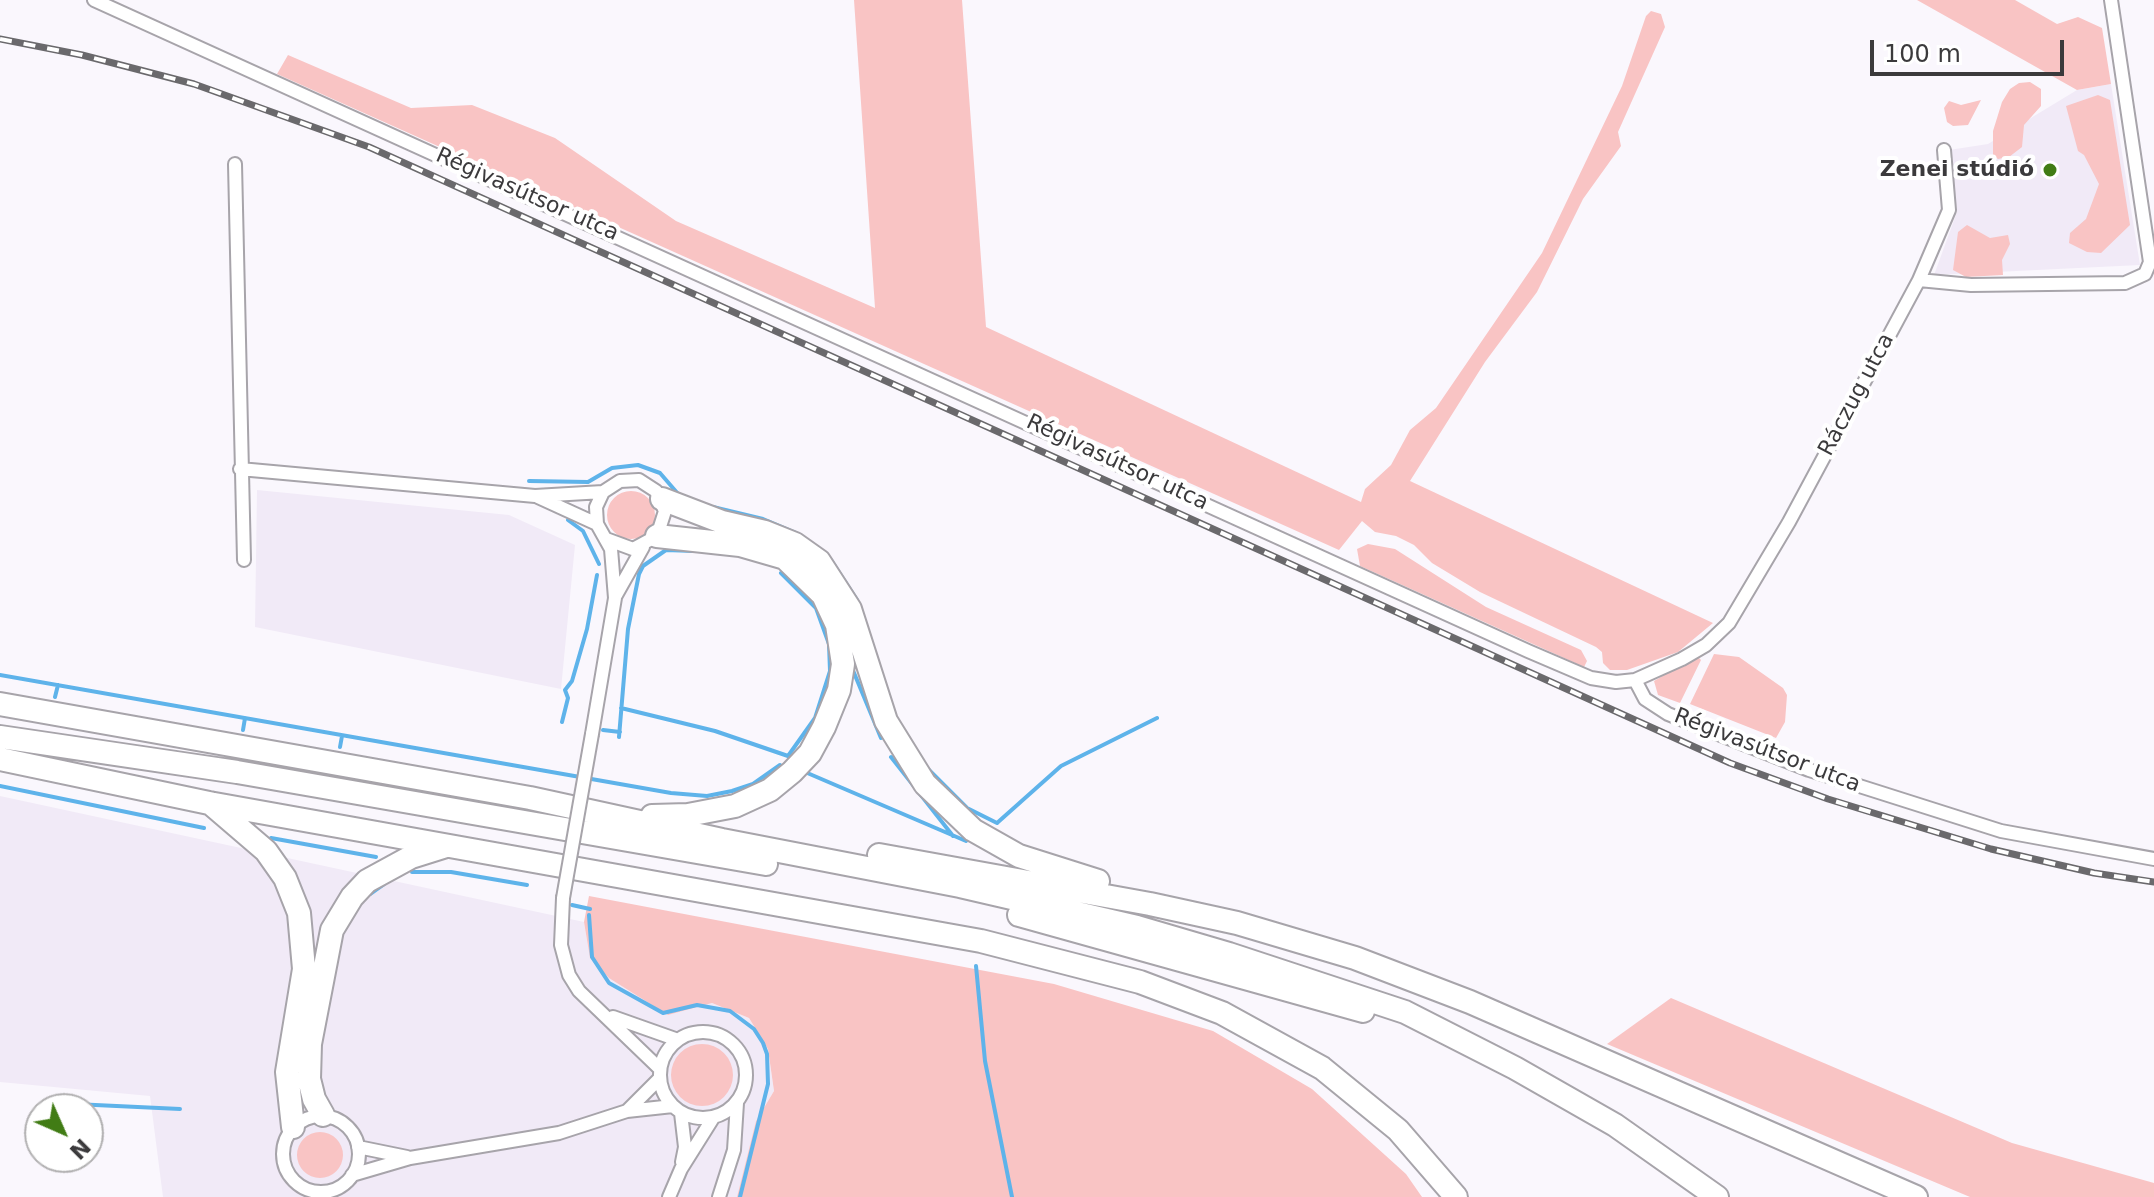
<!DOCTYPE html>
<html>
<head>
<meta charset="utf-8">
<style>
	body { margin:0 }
	#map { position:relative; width:2154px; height:1197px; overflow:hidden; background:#faf7fd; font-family:"DejaVu Sans",sans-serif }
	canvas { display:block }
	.north { position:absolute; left:24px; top:1093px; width:80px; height:80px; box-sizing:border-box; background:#fff; border:2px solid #b1b0b1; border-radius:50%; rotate:135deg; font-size:22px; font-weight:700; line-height:32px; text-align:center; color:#3b3a3c }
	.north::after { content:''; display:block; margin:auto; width:28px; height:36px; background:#417c15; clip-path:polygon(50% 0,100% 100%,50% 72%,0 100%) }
	.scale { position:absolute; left:1870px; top:40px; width:194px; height:36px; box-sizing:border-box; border:4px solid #3b3a3c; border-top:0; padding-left:10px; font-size:24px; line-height:28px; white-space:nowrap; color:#3b3a3c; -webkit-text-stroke:6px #fff; paint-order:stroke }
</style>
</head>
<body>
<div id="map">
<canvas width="2154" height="1197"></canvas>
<div class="north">N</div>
<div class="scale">100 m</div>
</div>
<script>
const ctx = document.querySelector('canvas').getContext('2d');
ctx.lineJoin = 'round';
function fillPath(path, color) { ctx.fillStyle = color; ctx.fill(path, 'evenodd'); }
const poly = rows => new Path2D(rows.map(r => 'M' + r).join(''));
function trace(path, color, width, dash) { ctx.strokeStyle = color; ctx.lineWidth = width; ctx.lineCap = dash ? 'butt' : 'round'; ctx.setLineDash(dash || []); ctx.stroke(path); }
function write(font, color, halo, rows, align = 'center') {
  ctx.font = font + ' "DejaVu Sans",sans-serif'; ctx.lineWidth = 8; ctx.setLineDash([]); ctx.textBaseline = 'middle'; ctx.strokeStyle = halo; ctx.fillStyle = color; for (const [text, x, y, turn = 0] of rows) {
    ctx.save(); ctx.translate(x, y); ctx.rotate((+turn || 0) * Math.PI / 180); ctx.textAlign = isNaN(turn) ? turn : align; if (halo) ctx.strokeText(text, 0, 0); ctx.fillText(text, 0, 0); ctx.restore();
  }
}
const built = poly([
	[2111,84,2140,265,1934,275,1957,212,1949,150,1988,144,2077,90],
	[257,490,509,515,575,545,561,689,255,627],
	[0,796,584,922,590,958,668,1015,712,1003,749,1018,768,1049,774,1091,756,1121,737,1197,163,1197,150,1096,0,1082]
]);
const green = poly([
	[854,0,962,0,986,327,1361,502,1365,489,1391,465,1410,430,1436,408,1542,253,1622,86,1646,16,1651,11,1661,14,1665,27,1618,132,1621,146,1583,199,1537,292,1485,362,1410,481,1713,623,1678,652,1627,670,1610,670,1603,663,1602,652,1596,647,1480,592,1432,563,1414,545,1396,536,1375,532,1362,521,1339,550,277,74,288,55,411,108,472,105,555,138,676,221,875,308],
	[1917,0,2015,0,2057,24,2078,17,2102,28,2111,84,2077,90],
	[2030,82,2041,89,2041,106,2024,125,2022,147,2009,157,1998,159,1993,155,1993,131,2002,102,2010,89,2019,83],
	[2098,95,2110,100,2130,225,2101,253,2087,252,2069,243,2070,233,2086,219,2099,184,2084,155,2078,151,2066,106],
	[1981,100,1968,125,1953,126,1947,122,1944,108,1949,101,1961,105],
	[1967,225,1990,238,2008,235,2010,244,2002,260,2003,275,1966,277,1953,270,1958,232],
	'607 515a24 24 0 1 1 48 0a24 24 0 1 1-48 0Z',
	[1368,544,1395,549,1486,607,1581,650,1587,661,1584,667,1360,566,1357,549],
	[1714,654,1739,657,1783,688,1787,695,1785,722,1776,738,1690,704],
	[1697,656,1701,660,1680,703,1658,695,1654,681],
	[589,896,1054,984,1213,1031,1312,1089,1406,1174,1422,1197,737,1197,756,1121,774,1091,768,1049,749,1018,712,1003,668,1015,609,978,590,958,584,922],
	[1671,998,2012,1143,2154,1183,2154,1197,1970,1197,1607,1044],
	'671 1075a31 31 0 1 1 62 0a31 31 0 1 1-62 0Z',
	'297 1155a23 23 0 1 1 46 0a23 23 0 1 1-46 0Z'
]);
const stream = poly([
	[529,481,588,482,612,468,638,465,660,473,679,495],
	[713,507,763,519,796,533],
	[568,520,583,531,599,564],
	[831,560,857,600],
	[852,668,881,738],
	[0,675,671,793,707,796,732,791,753,784,780,765],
	[55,697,58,685],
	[621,708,715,731,788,756,815,718,830,671,829,644,816,608,781,573],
	[562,722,568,698,565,690,572,681,587,629,597,575],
	[243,730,245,718],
	[603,730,620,732],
	[619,737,628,629,639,574,643,566,666,550,694,551],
	[340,747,342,736],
	[891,757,953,836],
	[928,769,967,808,997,823],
	[805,772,966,841],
	[0,786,204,828],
	[997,823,1061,766,1157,718],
	[271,838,376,857],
	[412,872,451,872,527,885],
	[370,894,384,884],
	[572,905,590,909],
	[589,915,592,957,609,983,663,1013,697,1005,730,1011,754,1029,763,1043,767,1054,768,1084,740,1197],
	[976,966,985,1061,1012,1197],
	[53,1103,180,1109]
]);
const street = poly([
	[94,0,1528,651,1591,678,1616,682,1635,680,1682,659,1706,645,1729,623,1789,522,1919,280,1971,285,2125,283,2145,274,2150,262,2111,0],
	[235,164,244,560],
	[1919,280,1949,210,1944,150],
	[240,469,535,496,603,492],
	[538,497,597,524],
	[616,595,643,547],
	[1635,680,1645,699,1668,714,1809,770,2001,831,2154,859],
	[592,734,615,598,611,549,597,524,596,507,603,492,620,481,639,480,656,491,665,511,657,536,633,549,606,539],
	[563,898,561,945,569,975,579,991,660,1069],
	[613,1017,678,1040],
	'660 1075a43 43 0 1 1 86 0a43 43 0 1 1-86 0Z',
	[628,1110,660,1078],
	[681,1113,685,1147,682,1162],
	'283 1154a38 38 0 1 1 76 0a38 38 0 1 1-76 0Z',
	[358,1147,407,1157],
	[352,1175,410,1158,559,1133,627,1111,673,1106],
	[669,1197,681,1169,713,1118],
	[719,1197,734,1150,737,1103]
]);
const highway = poly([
	[662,499,722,522,765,532,795,544,819,561,850,609,886,721,925,784,973,830,1019,856,1098,881],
	[0,704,530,798,722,840,960,886,1137,927,1229,954,1405,1012,1515,1068,1615,1125,1717,1197],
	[0,737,237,772,766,864],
	[0,759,209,803,981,941,1140,982,1222,1013,1322,1068,1398,1130,1456,1197],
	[210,803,266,851,285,878,299,913,304,969,287,1072,293,1127],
	[652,816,688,815,735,806,770,790,792,772,810,753,824,727,839,690,843,664,837,625,823,595,785,558,740,545,657,536],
	[879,855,1150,904,1237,923,1355,958,1470,1002,1916,1197],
	[1019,915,1363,1011],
	[323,1115,314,1099,309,1079,310,1044,332,930,352,897,367,881,411,857,446,846]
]);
const rail = poly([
	[0,39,82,55,194,84,369,147,1730,763,1828,799,1991,849,2094,873,2154,882]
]);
const streetBridge = poly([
	[563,898,592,734]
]);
const markers = [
	[2050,170,8,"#417c15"]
];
const poiNames = [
	["Zenei stúdió",2034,170]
];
const streetNames = [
	["Régivasútsor utca",527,195,24],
	["Ráczug utca",1857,395,-62],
	["Régivasútsor utca",1117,463,25],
	["Régivasútsor utca",1767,751,21]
];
fillPath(built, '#f1eaf7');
fillPath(green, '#f9c4c4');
trace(stream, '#5eb3ea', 4);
trace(street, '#a7a4aa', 16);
trace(highway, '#a7a4aa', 26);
trace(street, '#fff', 12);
trace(highway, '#fff', 22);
trace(rail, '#6a696c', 7);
trace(rail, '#fff', 4, [12]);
trace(streetBridge, '#a7a4aa', 16, []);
trace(streetBridge, '#fff', 12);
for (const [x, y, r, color] of markers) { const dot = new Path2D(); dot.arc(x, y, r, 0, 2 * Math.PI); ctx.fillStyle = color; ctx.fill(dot); trace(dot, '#fff', 3); }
write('bold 22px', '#3b3a3c', '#fff', poiNames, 'right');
write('22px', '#3b3a3c', '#fff', streetNames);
</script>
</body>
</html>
